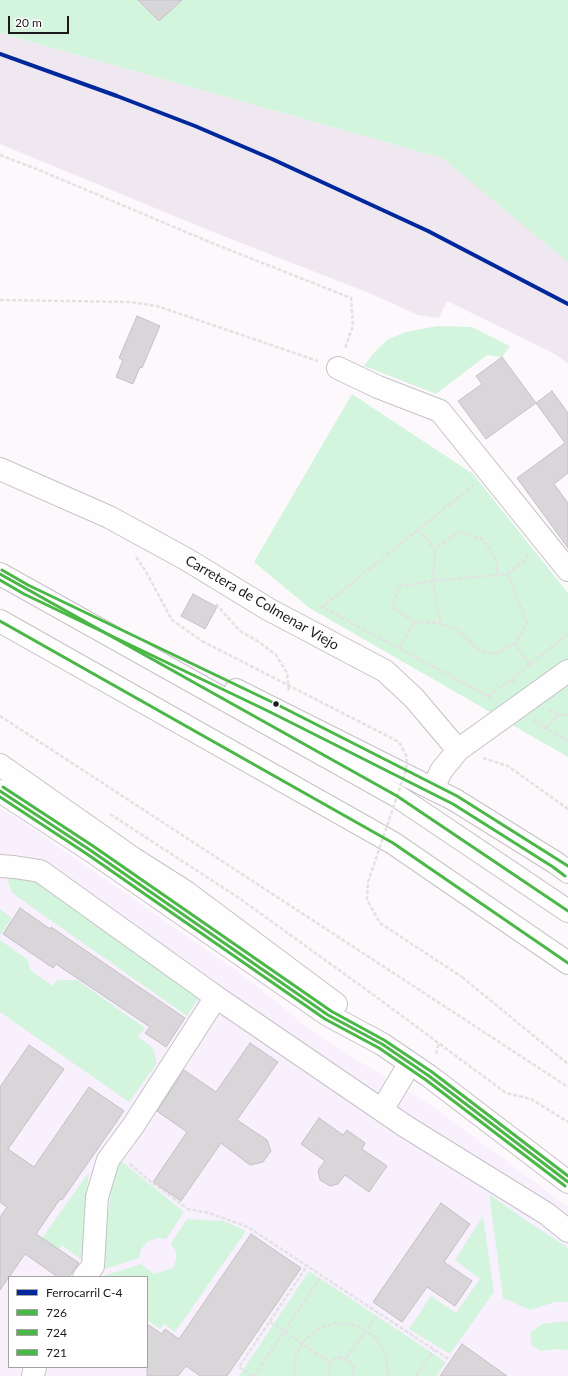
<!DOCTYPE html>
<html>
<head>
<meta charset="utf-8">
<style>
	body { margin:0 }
	#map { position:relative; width:568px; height:1376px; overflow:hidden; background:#fcf8fc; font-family:Lato,sans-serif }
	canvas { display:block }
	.legend { position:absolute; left:8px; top:1276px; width:140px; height:92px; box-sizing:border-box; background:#fff; border:1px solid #a4a3a4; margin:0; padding:5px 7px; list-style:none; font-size:12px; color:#1c1a1c }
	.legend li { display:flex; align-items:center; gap:8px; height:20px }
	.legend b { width:20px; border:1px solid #a4a3a4 }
	.scale { position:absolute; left:8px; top:16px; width:61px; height:18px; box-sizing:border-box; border:2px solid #1c1a1c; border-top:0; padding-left:5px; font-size:12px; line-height:14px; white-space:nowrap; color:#1c1a1c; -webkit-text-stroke:3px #fff; paint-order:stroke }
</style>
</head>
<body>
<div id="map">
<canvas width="568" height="1376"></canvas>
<ul class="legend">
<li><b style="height:5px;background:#00289c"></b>Ferrocarril C-4</li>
<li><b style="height:5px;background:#4ab747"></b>726</li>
<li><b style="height:5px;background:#4ab747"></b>724</li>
<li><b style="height:5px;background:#4ab747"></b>721</li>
</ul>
<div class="scale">20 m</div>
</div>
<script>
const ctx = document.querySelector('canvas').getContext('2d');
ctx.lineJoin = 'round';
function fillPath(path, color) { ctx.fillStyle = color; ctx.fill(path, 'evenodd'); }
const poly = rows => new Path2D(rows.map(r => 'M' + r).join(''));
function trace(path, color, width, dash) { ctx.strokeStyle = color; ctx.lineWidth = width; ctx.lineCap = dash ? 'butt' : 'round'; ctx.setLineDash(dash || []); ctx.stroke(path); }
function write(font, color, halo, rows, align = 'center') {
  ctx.font = font + ' Lato,sans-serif'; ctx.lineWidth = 3; ctx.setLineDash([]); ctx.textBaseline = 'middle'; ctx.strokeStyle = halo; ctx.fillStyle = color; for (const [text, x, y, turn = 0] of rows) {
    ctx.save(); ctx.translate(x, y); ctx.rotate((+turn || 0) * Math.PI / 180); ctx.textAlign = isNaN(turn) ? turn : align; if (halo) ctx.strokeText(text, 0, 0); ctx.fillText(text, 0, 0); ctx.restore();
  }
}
const built = poly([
	[0,33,442,158,568,246,568,363,551,352,447,301,439,318,418,315,369,293,213,232,0,144]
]);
const education = poly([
	[0,809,19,819,244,976,317,1035,432,1106,568,1207,568,1376,0,1376],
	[9,1277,147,1277,147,1367,9,1367]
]);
const green = poly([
	[0,0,568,0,568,262,442,158,0,33],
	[438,326,472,327,510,346,502,357,487,355,436,394,364,366,372,355,387,340,406,332],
	[352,394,473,474,568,593,568,757,308,607,254,562],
	[6,876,23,877,44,884,199,997,187,1016,12,893],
	[0,909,12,918,0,935],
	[0,940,28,960,30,970,53,986,57,980,77,980,145,1028,138,1037,153,1048,157,1063,129,1102,0,1012],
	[120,1160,184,1212,166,1239,157,1238,147,1242,141,1249,139,1258,99,1271,104,1246,111,1190,116,1169],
	[89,1172,86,1197,83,1261,62,1245,56,1252,40,1241],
	[489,1194,527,1221,568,1248,568,1302,555,1302,530,1310,503,1298],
	[483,1216,494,1292,450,1354,409,1329,431,1296,456,1313,480,1279,455,1260],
	[187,1219,224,1221,246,1231,175,1332,164,1324,160,1329,147,1320,147,1277,100,1277,141,1264,154,1274,173,1268,176,1260,176,1253,171,1243],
	[309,1271,446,1362,436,1376,239,1376],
	[563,1321,568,1322,568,1350,557,1349,541,1351,532,1346,530,1333,542,1324]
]);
const building = poly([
	[138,0,182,0,159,21,138,0],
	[137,316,160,326,142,368,140,367,133,384,116,377,123,360,119,358,137,316],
	[502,357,536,403,486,439,458,401,482,384,476,376,502,357],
	[552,391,568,413,568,473,554,484,568,503,568,548,517,478,565,443,536,403,552,391],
	[193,594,217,607,205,629,181,616,193,594],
	[20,908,50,929,51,927,185,1018,166,1047,145,1033,150,1027,56,964,53,968,3,934,20,908],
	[250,1043,278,1062,237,1120,267,1140,271,1151,263,1162,250,1165,221,1143,181,1201,153,1182,187,1132,157,1111,184,1070,216,1092,250,1043],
	[29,1045,64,1069,8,1149,34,1167,89,1087,124,1111,62,1200,60,1199,36,1234,79,1263,69,1277,58,1277,25,1254,0,1290,0,1217,7,1207,0,1202,0,1087,29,1045],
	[319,1118,343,1135,347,1130,365,1143,362,1149,387,1166,369,1192,345,1175,338,1184,330,1186,320,1180,318,1170,325,1161,301,1144,319,1118],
	[441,1203,470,1224,444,1262,472,1281,455,1306,427,1287,402,1322,373,1302,441,1203],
	[251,1234,301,1268,227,1376,200,1376,186,1366,178,1376,147,1376,147,1324,162,1334,165,1329,179,1339,251,1234],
	[462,1344,507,1376,440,1376,462,1344]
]);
const path = poly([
	[0,155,39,170,212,243,351,298,353,326,345,348],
	[0,300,130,302,157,306,318,361],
	[474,485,322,607,493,699],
	[418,530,435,549],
	[528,555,525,560,508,574,527,623,515,644,530,665],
	[136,557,145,570,172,620,202,641],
	[216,604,240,631,259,642,276,655,287,673,289,692],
	[414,622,440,623,458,630,479,650,494,654,515,644],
	[440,623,433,581,435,549,458,532,482,539,496,559,498,575],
	[399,648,414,622,392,607,400,586,433,581,508,574],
	[516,683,512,679,568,634],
	[488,696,512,679],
	[549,710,558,715],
	[0,716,568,1087],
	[533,721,568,741],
	[546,729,558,715,568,715],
	[483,758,508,766,568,809],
	[110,814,239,898,375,996,506,1093,531,1099,568,1122],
	[462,977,568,1064],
	[436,1054,439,1043],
	[130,1164,151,1182,188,1209,209,1213,248,1227,450,1360],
	[270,1322,330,1362],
	[346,1358,378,1314],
	[253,1376,239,1367,307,1266],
	[254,1376,321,1276],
	[295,1376,294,1371,296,1355,304,1341,319,1328,338,1323,358,1326,375,1337,386,1354,388,1376],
	[330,1376,328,1370,330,1362,335,1359,340,1357,350,1361,353,1366,354,1371,352,1376],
	[416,1376,434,1350]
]);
const minor = poly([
	[338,368,378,387,440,411,568,570],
	[0,469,109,517,186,559,268,609,385,671,414,698,458,750],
	[0,765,134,859,186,892,336,1004],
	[433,789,441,771,458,750,568,671],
	[0,791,90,850,328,1015,382,1044,429,1076,568,1182],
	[455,800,556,863,568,872],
	[0,866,14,867,40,871,216,997,405,1126,547,1214,568,1231],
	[382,1110,410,1063],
	[84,1277,93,1266,97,1197,108,1160,133,1126,216,997],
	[33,1376,35,1367]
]);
const highway = poly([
	[0,574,397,796,568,911],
	[0,621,393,843,568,963],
	[236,690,455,800]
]);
const pathBridge = poly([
	[202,641,399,742,407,757,406,770,368,882,367,900,380,923,462,977]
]);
const bus1 = poly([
	[0,574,397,796,568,911],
	[0,621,393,843,568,963],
	[0,791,90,850,328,1015,382,1044,429,1076,568,1182]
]);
const bus2 = poly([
	[0,580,24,594,270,712,453,804,553,867,565,876],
	[0,797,87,854,325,1019,379,1048,426,1080,565,1186]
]);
const bus3 = poly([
	[2,570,28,585,274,703,457,796,568,866],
	[3,787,93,846,331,1011,384,1040,432,1072,568,1176]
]);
const rail1 = poly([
	[0,54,117,96,195,126,272,159,428,231,568,304]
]);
const markers = [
	[276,704,3.5,"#1c1a1c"]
];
const streetNames = [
	["Carretera de Colmenar Viejo",262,603,30]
];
fillPath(built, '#f0e8f1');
fillPath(education, '#f9f0fd');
fillPath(green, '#d3f5de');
fillPath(building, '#d9d6d9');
trace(building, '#c4c1c4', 1);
trace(minor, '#c5c2c5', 24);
trace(highway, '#c5c2c5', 24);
trace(path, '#e2e2e2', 2.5, [4, 2]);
trace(minor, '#fffeff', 22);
trace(highway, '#fffeff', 22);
trace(pathBridge, '#e2e2e2', 2.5, [4, 2]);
trace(bus1, '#4ab747', 3);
trace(bus2, '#4ab747', 3);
trace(bus3, '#4ab747', 3);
trace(rail1, '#00289c', 4);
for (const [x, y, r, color] of markers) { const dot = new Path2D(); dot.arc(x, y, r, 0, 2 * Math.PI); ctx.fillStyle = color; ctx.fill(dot); trace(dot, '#fff', 1.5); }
write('14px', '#1c1a1c', '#fff', streetNames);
</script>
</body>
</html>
